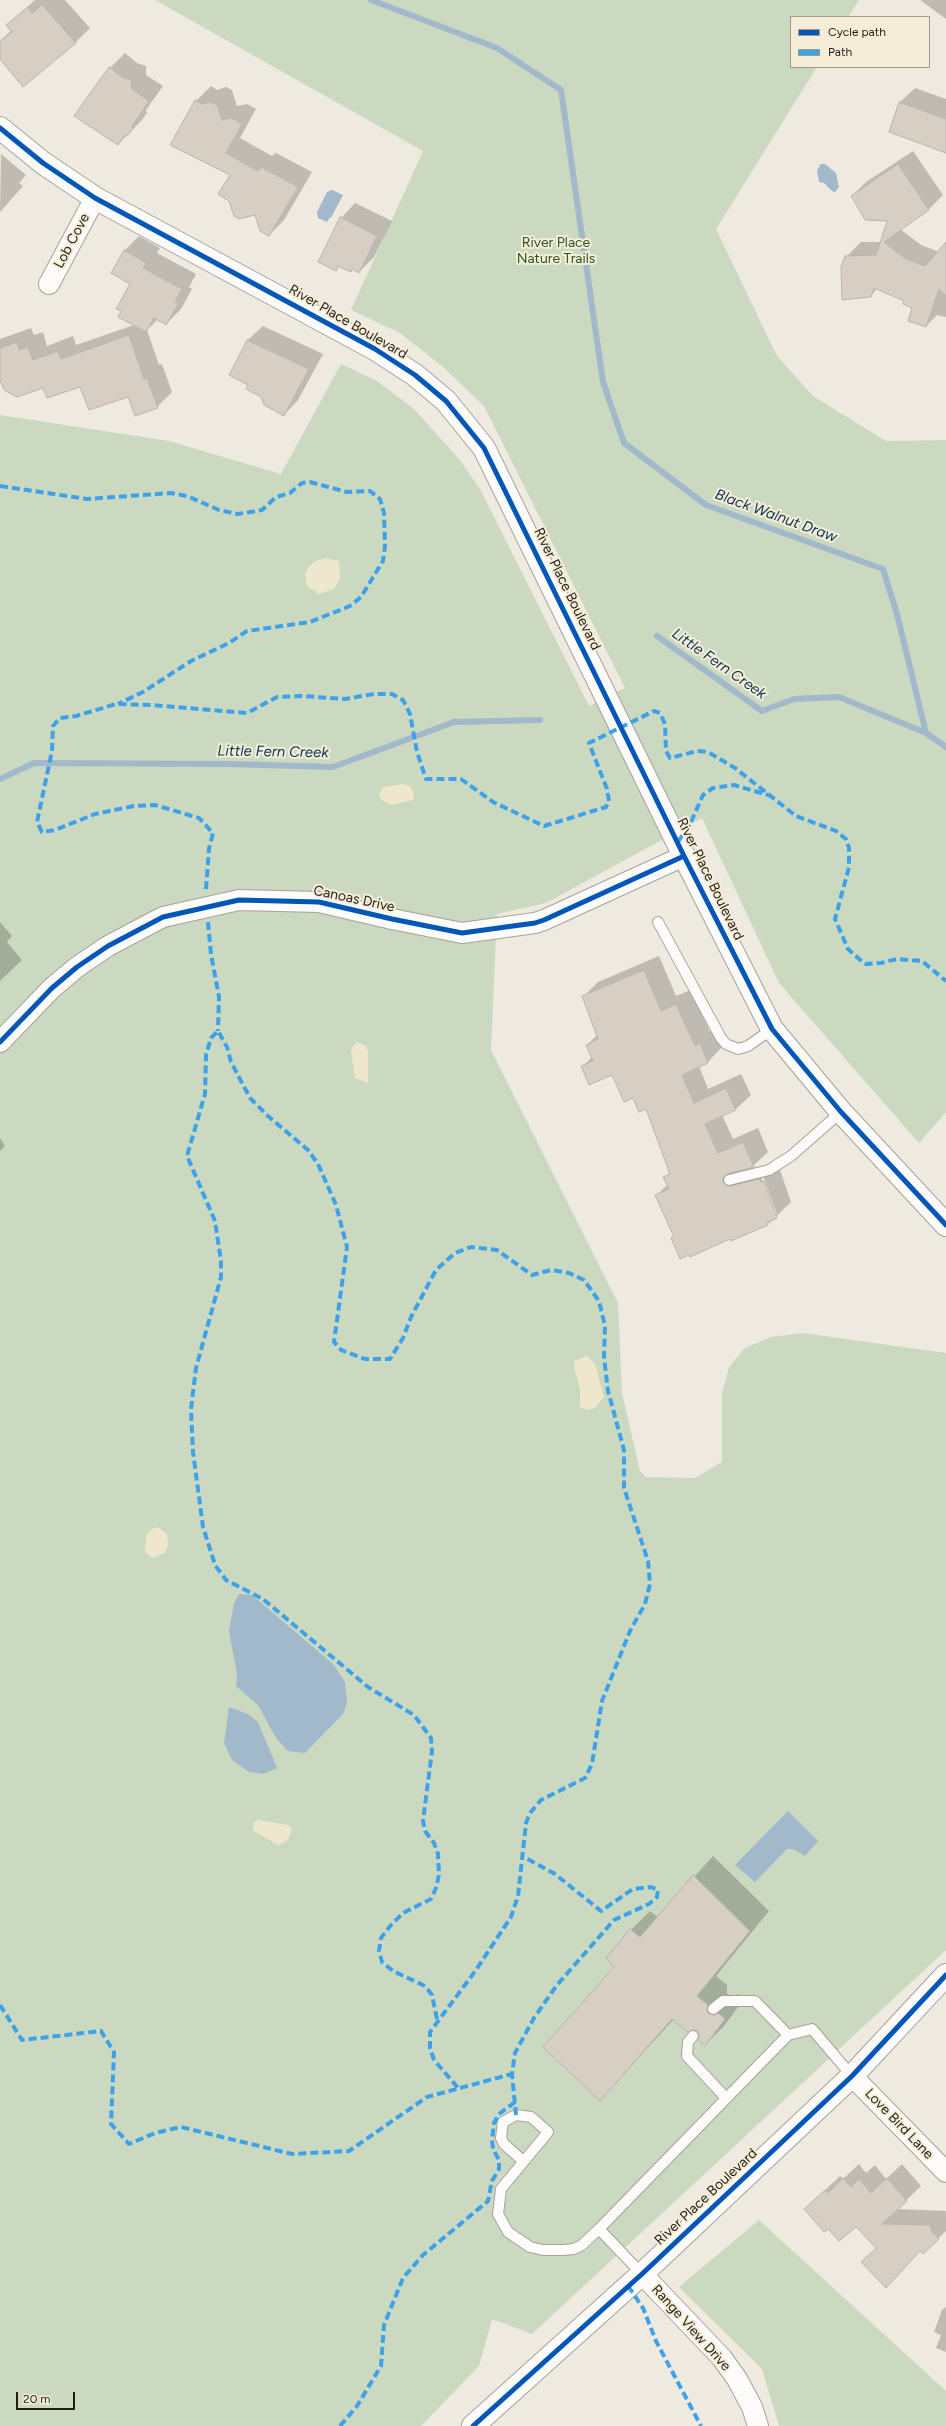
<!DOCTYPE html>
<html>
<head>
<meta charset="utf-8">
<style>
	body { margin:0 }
	#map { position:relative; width:946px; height:2426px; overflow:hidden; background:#efeadf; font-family:Figtree,sans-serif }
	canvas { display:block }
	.legend { position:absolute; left:790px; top:16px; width:140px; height:52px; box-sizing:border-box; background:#f6edd8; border:1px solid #a19a8b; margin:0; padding:5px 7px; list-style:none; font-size:12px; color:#221e17 }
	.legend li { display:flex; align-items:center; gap:8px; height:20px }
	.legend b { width:20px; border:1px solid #a19a8b }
	.scale { position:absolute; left:16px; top:2392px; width:59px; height:18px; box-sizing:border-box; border:2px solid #221e17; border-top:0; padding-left:5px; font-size:12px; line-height:14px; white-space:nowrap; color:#221e17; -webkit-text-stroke:3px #f6edd8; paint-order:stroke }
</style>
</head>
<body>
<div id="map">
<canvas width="946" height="2426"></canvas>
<ul class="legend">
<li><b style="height:5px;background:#0057b8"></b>Cycle path</li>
<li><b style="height:5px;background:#3ea2ea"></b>Path</li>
</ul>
<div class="scale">20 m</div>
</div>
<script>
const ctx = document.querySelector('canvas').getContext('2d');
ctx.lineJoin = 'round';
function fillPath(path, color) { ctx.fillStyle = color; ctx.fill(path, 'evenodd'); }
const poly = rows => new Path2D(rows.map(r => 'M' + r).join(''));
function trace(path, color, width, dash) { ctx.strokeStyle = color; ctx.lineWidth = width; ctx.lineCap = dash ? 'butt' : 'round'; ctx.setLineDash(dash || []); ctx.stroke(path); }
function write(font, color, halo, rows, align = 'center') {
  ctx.font = font + ' Figtree,sans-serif'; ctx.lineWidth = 4; ctx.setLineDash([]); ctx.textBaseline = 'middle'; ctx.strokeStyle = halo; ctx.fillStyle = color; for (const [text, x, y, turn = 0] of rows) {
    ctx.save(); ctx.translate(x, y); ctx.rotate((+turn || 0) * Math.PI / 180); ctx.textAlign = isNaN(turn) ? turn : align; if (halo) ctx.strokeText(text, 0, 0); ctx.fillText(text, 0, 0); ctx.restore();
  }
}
const green = poly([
	[155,0,859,0,848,17,791,17,791,67,817,67,716,229,777,356,813,396,886,441,946,440,946,1112,919,1143,779,983,702,818,546,903,497,914,491,1050,618,1303,622,1393,640,1471,646,1477,695,1478,722,1462,722,1394,729,1367,745,1348,771,1337,803,1333,946,1353,946,1950,532,2334,492,2319,479,2366,421,2426,0,2426,0,415,169,441,281,474,341,364,377,381,414,409,459,459,480,489,589,706,625,688,484,406,442,366,400,333,351,310,423,151],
	[759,2220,946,2391,946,2426,779,2426,762,2369,679,2287]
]);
const sand = poly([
	[325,558,339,561,340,578,334,589,319,594,307,586,305,575,308,567,314,562],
	[403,784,410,786,414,794,413,800,391,805,382,800,379,795,383,787],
	[356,1042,366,1046,368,1052,368,1083,355,1078,351,1050],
	[587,1356,595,1364,604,1397,595,1408,587,1410,580,1407,580,1390,574,1367,574,1361],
	[158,1527,167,1534,168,1545,165,1553,153,1558,145,1552,146,1536,152,1529],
	[258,1820,288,1825,292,1828,288,1840,278,1845,254,1831,253,1823]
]);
const water = poly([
	[821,164,825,164,836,173,839,187,835,192,832,191,824,183,819,182,817,170],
	[332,190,343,195,331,218,330,217,327,222,318,218,317,212,327,192],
	[239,1594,252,1595,333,1664,345,1682,347,1703,343,1714,305,1753,288,1751,276,1738,258,1705,236,1686,237,1674,229,1631,234,1603],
	[229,1707,248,1714,258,1722,277,1768,263,1774,249,1772,232,1760,224,1743],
	[788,1811,818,1841,805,1856,793,1849,787,1849,755,1882,735,1865]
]);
const shadow = poly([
	[35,0,65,0,90,28,75,43,0,57,0,41,12,30,7,25],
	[920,0,946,0,946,19],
	[125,53,137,63,146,66,146,75,163,86,146,110,147,113,142,120,118,144,75,116,110,68],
	[211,86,217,90,226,87,232,90,237,106,247,104,256,109,240,138,272,156,276,153,312,172,284,220,269,235,231,174,196,101],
	[915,88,946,99,946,152,890,132,900,102],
	[913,151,943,195,929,209,900,229,921,245,939,252,946,244,946,317,937,315,926,326,905,300,878,288,870,296,846,257,861,242,881,242,888,221,852,196,866,182],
	[1,154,26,175,19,183,23,186,0,212],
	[355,203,392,221,374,257,359,272,353,268,350,271,339,266,336,269,341,218],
	[139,236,160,248,157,253,196,274,189,287,192,289,181,309,166,324,158,319,147,330,159,365,162,364,172,392,157,407,129,396,81,385,44,386,0,381,0,339,31,328,34,335,43,332,47,346,73,336,76,345,134,325,131,284,124,251],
	[263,326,323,354,298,400,284,415,250,385,230,374,248,340],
	[0,922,12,936,7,942,22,960,0,981],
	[659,956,676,996,691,990,710,1032,715,1029,722,1047,708,1062,699,1066,708,1089,741,1074,751,1095,736,1109,722,1115,733,1139,758,1128,768,1152,753,1166,741,1169,745,1172,779,1167,791,1202,768,1224,730,1238,672,1238,675,1236,657,1195,668,1184,665,1177,670,1172,646,1107,612,1074,582,1067,592,1057,587,1045,597,1035,583,997,598,982],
	[763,1176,777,1214,775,1214,761,1177],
	[0,1138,5,1146,0,1151],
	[713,1856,769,1911,716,1976,727,1985,727,1994,734,1996,738,1994,744,1999,724,2026,705,2045,698,2031,674,2019,600,2100,615,1967,631,1930,650,1911,658,1917],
	[859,2164,866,2173,875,2165,886,2179,902,2164,921,2186,897,2209,946,2211,946,2231,923,2253,920,2250,877,2248,856,2226,828,2227,805,2209,840,2176,843,2179],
	[946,2307,946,2352,936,2348,941,2335,934,2332,942,2310]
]);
const stream = poly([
	[371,0,497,48,561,90,603,382,624,443,706,505,883,569,897,614,926,733],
	[657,636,762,711,794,699,839,697,926,733,946,747],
	[0,779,34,763,228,764,333,767,454,722,540,720]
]);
const building = poly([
	[42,5,76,43,23,87,0,59,0,41,12,32,6,25,28,7,32,13,42,5],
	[109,67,122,77,131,80,132,89,149,101,132,126,133,129,127,136,124,136,118,145,74,116,109,67],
	[195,100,202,104,211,102,217,105,222,120,231,118,242,124,226,153,258,171,261,167,298,187,269,236,260,231,255,215,239,219,234,216,229,201,218,194,230,175,170,145,195,100],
	[899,102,946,119,946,153,889,132,899,102],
	[898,164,929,210,884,242,906,259,925,266,946,242,946,296,939,289,926,327,908,321,912,308,903,304,904,301,874,288,871,297,842,300,841,267,845,256,876,255,887,221,865,220,851,196,898,164],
	[340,217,377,236,359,273,352,269,351,272,338,266,336,271,318,262,340,217],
	[124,250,146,263,143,268,182,289,175,302,178,304,166,325,154,318,146,332,118,317,121,311,116,309,130,284,111,273,124,250],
	[129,335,144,379,147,378,158,408,135,416,128,397,89,410,80,387,47,398,43,388,17,397,4,390,0,380,0,348,17,342,19,350,28,347,33,360,58,351,61,359,129,335],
	[247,340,309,369,284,416,264,405,261,397,246,389,248,385,229,375,247,340],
	[644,970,661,1011,676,1004,695,1046,700,1043,708,1063,682,1075,694,1103,726,1088,736,1110,705,1124,718,1153,743,1142,754,1167,727,1174,723,1178,723,1182,730,1186,759,1179,761,1182,764,1181,777,1218,767,1223,768,1225,731,1241,730,1239,690,1257,689,1255,680,1259,671,1238,674,1237,655,1195,669,1189,663,1177,670,1174,646,1109,639,1112,633,1098,624,1102,612,1075,589,1085,581,1066,593,1061,586,1045,598,1039,582,996,644,970],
	[693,1875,750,1931,697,1996,708,2005,708,2013,714,2015,718,2013,725,2019,705,2046,698,2040,699,2037,697,2031,694,2030,688,2032,672,2019,600,2101,543,2047,614,1967,606,1958,630,1929,640,1937,693,1875],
	[843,2178,851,2187,859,2179,871,2193,887,2178,907,2201,882,2224,931,2225,931,2231,939,2239,923,2254,920,2251,886,2288,861,2262,876,2248,856,2227,839,2241,828,2229,824,2232,804,2209,825,2190,828,2193,843,2178]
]);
const lane = poly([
	[658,922,721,1038,726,1044,738,1049,748,1046,772,1029],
	[729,1180,769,1170,791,1156,841,1112],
	[713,2009,723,2001,755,2001,788,2035],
	[693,2036,688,2042,687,2056,726,2098],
	[523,2161,504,2144,501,2138,503,2122,516,2115,531,2117,548,2132,501,2189,498,2214,508,2232,530,2247,543,2250,563,2250,574,2249,582,2245,599,2229],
	[642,2274,599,2229,788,2035,812,2029,852,2076]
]);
const street = poly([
	[49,284,95,198],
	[0,1042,52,988,77,967,108,946,163,917,239,900,319,902,392,919,462,933,535,923,544,920,684,856],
	[852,2076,946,2172],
	[642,2274,722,2358,737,2379,752,2407,758,2426]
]);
const secondary = poly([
	[0,128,43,163,95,198,375,349,415,375,446,401,484,448,684,856,772,1029,841,1112,946,1225],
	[473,2426,642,2274,852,2076,946,1975]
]);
const quiet = poly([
	[0,486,87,499,171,493,187,496,219,510,238,514,262,510,276,497,290,493,302,483,310,482,347,492,370,491,380,499,384,513,385,546,383,561,361,597,350,606,310,622,247,631,229,643,191,661,143,692,118,704],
	[678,842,691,822,703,795,713,788,734,785,768,795],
	[206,889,209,849,213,833,199,818,155,805,134,806,95,814,55,830,42,832,37,822,52,751,53,726,60,718,76,716,116,704,152,705,247,713,277,697,302,696,345,699,374,694,392,694,403,700,410,714,417,752,426,779,461,779,493,802,544,826,606,807,609,801,607,789,589,743,654,711,660,713,665,724,666,751,670,758,697,751,708,752,735,768,796,816,836,831,846,839,849,848,849,867,835,919,848,949,859,959,866,964,881,963,897,959,922,961,946,981],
	[208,922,211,954,219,997,218,1031],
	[0,2005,22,2040,101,2031,114,2052,111,2124,129,2144,155,2133,181,2127,292,2154,349,2151,427,2097,512,2074],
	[437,2019,432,1995,425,1986,393,1971,382,1962,379,1951,381,1938,391,1925,403,1913,431,1899,436,1888,439,1875,438,1854,434,1843,425,1831,423,1821,432,1751,431,1738,414,1715,368,1687,263,1599,226,1580,215,1565,203,1527,193,1452,191,1409,196,1368,221,1277,221,1261,215,1221,187,1156,205,1094,206,1055,211,1038,218,1031,227,1047,231,1062,250,1098,268,1116,308,1150,318,1164,336,1205,347,1247,334,1342,341,1350,365,1359,390,1359,403,1338,411,1317,436,1270,455,1253,471,1247,497,1250,532,1275,551,1270,569,1273,584,1280,599,1301,605,1326,604,1357,608,1391,624,1450,624,1488,648,1561,650,1584,645,1604,630,1631,602,1701,592,1764,585,1778,541,1800,530,1813,526,1823,518,1896,511,1917,476,1970,430,2032,430,2048,434,2060,459,2089],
	[516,2115,512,2074,515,2053,534,2018,557,1985,614,1920,649,1904,657,1897,658,1890,651,1887,633,1889,601,1911,555,1874,522,1856],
	[628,2286,643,2308,656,2341,701,2426],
	[340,2426,357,2406,381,2366,384,2325,403,2278,423,2255,488,2201,492,2181,499,2169,499,2160,493,2149,492,2140,494,2123,499,2114,515,2102]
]);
const cycleway = poly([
	[0,128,43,163,95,198,375,349,415,375,446,401,484,448,684,856,772,1029,841,1112,946,1225],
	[0,1042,52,988,77,967,108,946,163,917,239,900,319,902,392,919,462,933,535,923,544,920,684,856],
	[473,2426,642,2274,852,2076,946,1975]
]);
const streetNames = [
	["Lob Cove",72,241,-62],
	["River Place Boulevard",348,322,30],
	["River Place Boulevard",567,589,64],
	["River Place Boulevard",710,879,64],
	["Canoas Drive",354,899,12],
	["Love Bird Lane",899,2124,46],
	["River Place Boulevard",706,2197,-43],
	["Range View Drive",691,2328,48]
];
const parkNames = [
	["River Place",556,243],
	["Nature Trails",556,259]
];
const waterNames = [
	["Black Walnut Draw",776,516,20],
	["Little Fern Creek",719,664,35],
	["Little Fern Creek",273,752,1]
];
fillPath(green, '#cbd9c1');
fillPath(sand, '#eee7cd');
fillPath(water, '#a1b9cb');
fillPath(shadow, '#0003');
trace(stream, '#a1b9cb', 6);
fillPath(building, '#d7cec4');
trace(building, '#bab5ad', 1);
trace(lane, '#a6a29a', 12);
trace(street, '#a6a29a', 22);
trace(secondary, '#a6a29a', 24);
trace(lane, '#fdfcfa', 10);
trace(street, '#fdfcfa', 20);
trace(secondary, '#fdfcfa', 22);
trace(quiet, '#3ea2ea', 4, [8, 4]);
trace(cycleway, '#0057b8', 5);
write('14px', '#221e17', '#f6edd8', streetNames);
write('14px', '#2b5526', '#f6edd8', parkNames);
write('italic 15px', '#063553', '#f6edd8', waterNames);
</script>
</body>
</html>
